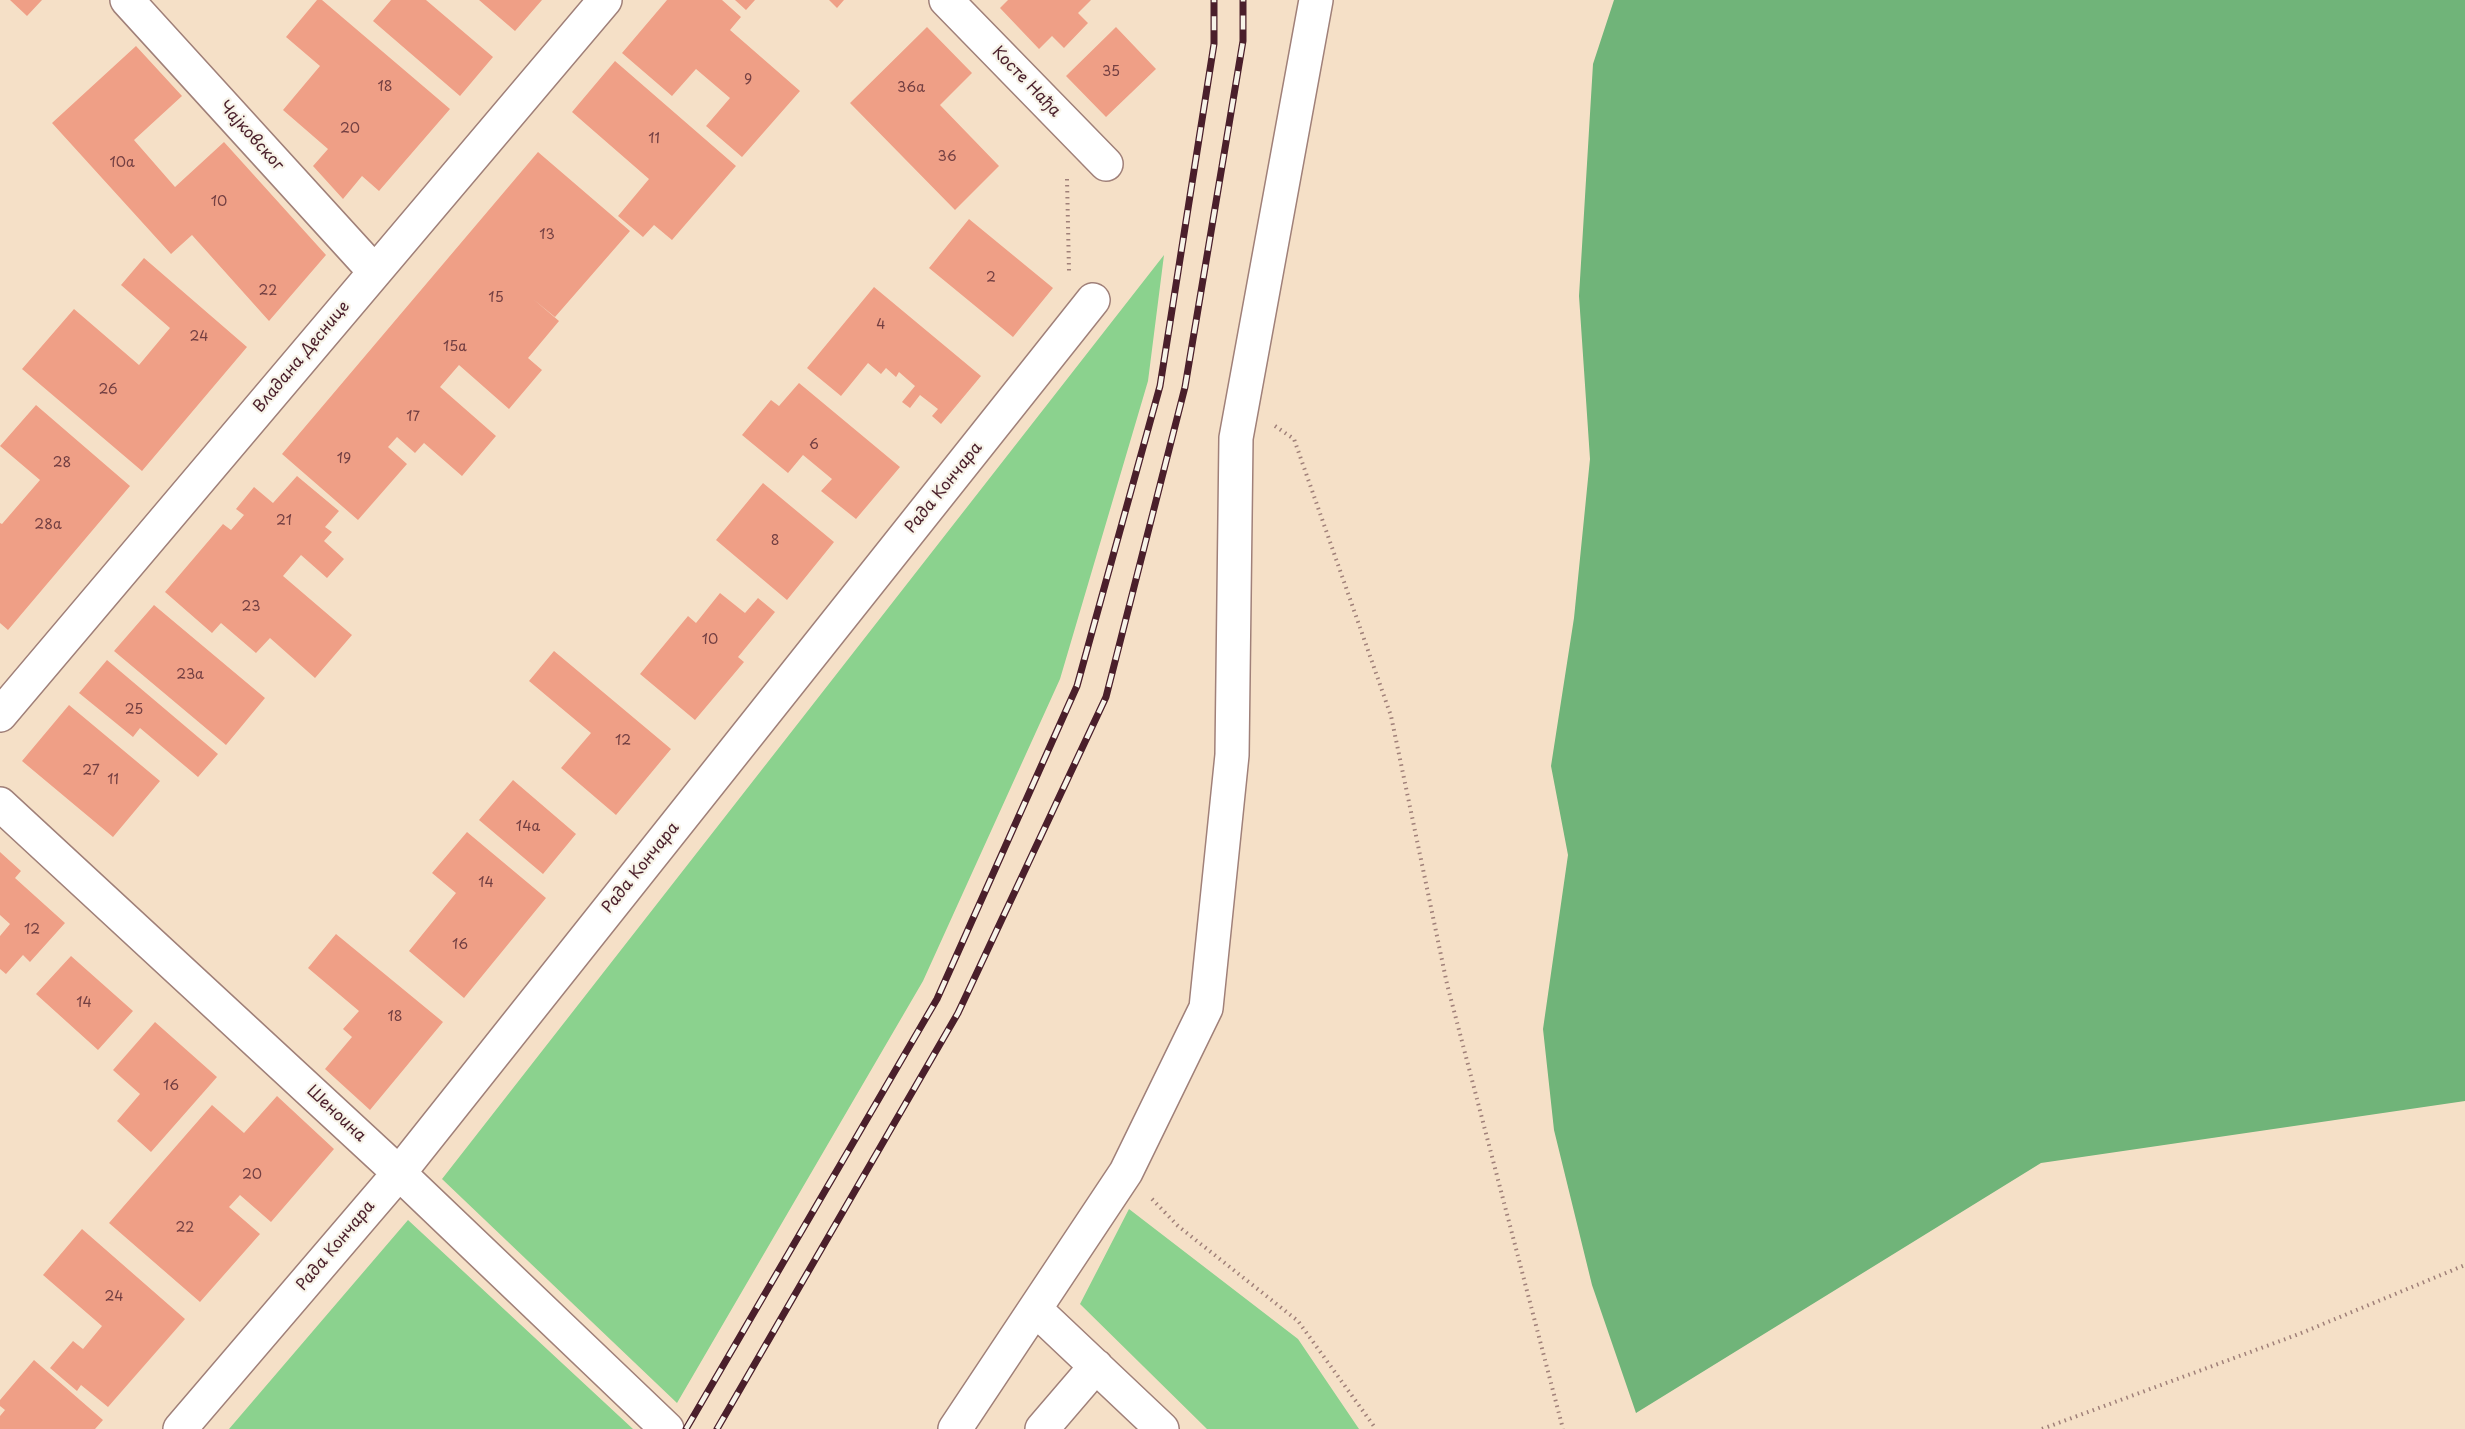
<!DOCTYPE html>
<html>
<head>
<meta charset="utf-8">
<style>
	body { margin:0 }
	canvas { display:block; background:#f5e0c7 }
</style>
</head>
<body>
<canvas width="2465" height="1429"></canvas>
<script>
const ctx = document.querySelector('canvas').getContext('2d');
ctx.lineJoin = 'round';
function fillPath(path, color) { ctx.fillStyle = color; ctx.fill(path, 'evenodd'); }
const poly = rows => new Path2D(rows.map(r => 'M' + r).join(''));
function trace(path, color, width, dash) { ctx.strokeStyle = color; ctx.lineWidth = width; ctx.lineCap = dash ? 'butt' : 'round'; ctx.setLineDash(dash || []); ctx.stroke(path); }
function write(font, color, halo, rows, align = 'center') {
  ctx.font = font + ' "Playpen Sans",sans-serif'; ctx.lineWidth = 4.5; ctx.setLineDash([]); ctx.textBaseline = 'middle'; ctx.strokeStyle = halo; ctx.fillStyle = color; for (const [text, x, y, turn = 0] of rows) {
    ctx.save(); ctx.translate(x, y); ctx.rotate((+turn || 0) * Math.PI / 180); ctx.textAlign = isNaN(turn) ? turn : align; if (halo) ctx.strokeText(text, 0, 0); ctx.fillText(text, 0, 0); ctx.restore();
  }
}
const green = poly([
	[1164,255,1148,381,1060,679,923,981,677,1403,442,1179],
	[1129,1209,1298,1339,1359,1429,1207,1429,1080,1304],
	[408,1220,633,1429,229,1429]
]);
const forest = poly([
	[1614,0,2465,0,2465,1101,2041,1163,1636,1413,1592,1285,1554,1130,1543,1029,1568,855,1551,766,1574,618,1590,459,1579,296,1593,64]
]);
const building = poly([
	[10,0,42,0,27,16],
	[317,0,322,0,450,109,379,191,362,176,343,199,313,166,328,149,283,110,320,66,286,37],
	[391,0,426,0,493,57,460,96,373,21],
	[479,0,542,0,515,31],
	[667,0,722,0,741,17,730,30,800,91,742,157,706,126,730,98,696,69,672,96,622,53],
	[735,0,755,0,746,10],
	[829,0,844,0,837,8],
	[1008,0,1091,0,1078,13,1088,23,1064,48,1052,36,1039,49,1000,8],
	[927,27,972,73,940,105,999,166,955,210,850,103],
	[1116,27,1156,69,1106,117,1066,76],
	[136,46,182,96,134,140,175,187,224,142,326,255,269,321,192,235,171,254,52,123],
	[615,61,736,166,672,240,654,225,643,237,618,216,649,179,572,112],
	[538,152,630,231,555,317,533,299,559,321,528,358,542,370,509,409,459,365,440,387,496,436,462,476,424,443,415,453,397,437,388,447,407,464,358,520,282,454],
	[969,219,1053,288,1013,337,929,268],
	[144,258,247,347,142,471,22,369,74,309,139,365,170,328,121,285],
	[874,287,981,376,941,424,932,416,938,409,920,395,910,408,902,402,915,386,899,372,896,377,886,368,881,374,868,363,841,396,807,368],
	[799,383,900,467,856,519,821,491,832,479,803,455,788,473,742,435,771,400,779,406],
	[36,405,130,486,8,630,0,623,0,523,2,524,40,480,0,446],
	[297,476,339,511,325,527,332,532,324,541,344,559,327,578,301,555,283,576,352,635,315,678,270,638,256,653,221,623,212,633,165,592,223,524,231,530,244,515,236,509,254,487,273,503],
	[763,483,834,542,787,600,716,540],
	[720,593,745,613,758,598,775,612,738,657,744,662,695,720,640,674,688,616,696,623],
	[154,605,265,698,226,745,114,651],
	[554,651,671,749,616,815,561,768,591,733,529,681],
	[107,660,218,754,198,777,140,728,133,737,79,693],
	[69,705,160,781,113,837,22,761],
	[513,780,576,834,543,874,479,820],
	[467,832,546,898,464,998,409,951,456,893,432,873],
	[0,852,21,871,15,878,65,923,30,962,23,955,6,974,0,969,0,936,10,924,0,915],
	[336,934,443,1022,370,1110,325,1069,352,1037,343,1029,359,1011,308,968],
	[71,956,133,1011,98,1050,36,994],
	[155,1022,217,1077,151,1152,117,1121,140,1094,113,1070],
	[277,1096,334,1149,271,1222,240,1195,229,1207,260,1234,200,1302,109,1223,212,1105,244,1133],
	[82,1229,185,1319,108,1407,81,1385,77,1391,50,1368,73,1341,83,1349,102,1326,43,1275],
	[34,1360,103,1420,95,1429,0,1429,0,1416,5,1410,0,1406,0,1400]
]);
const path = poly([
	[1067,179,1069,271],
	[1275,426,1294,439,1391,716,1447,984,1563,1429],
	[1152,1199,1178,1226,1298,1321,1376,1429],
	[2042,1429,2299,1334,2465,1265]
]);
const minor = poly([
	[127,0,374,271],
	[946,0,1106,164],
	[0,715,605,0],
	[0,804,399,1173,667,1429],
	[1035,1309,1162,1429],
	[180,1429,399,1173,1093,300],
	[955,1429,1126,1172,1206,1008,1232,755,1236,438,1316,0],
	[1042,1429,1096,1366]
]);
const rail = poly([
	[686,1429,937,999,1077,686,1160,386,1214,44,1214,0],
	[717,1429,958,1013,1106,697,1185,387,1243,41,1243,0]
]);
const numberNames = [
	["35",1111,72],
	["9",748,80],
	["18",385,87],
	["36a",911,88],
	["20",350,129],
	["11",654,139],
	["36",947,157],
	["10a",122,163],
	["10",219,202],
	["13",547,235],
	["2",991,278],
	["22",268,291],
	["15",496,298],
	["4",881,325],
	["24",199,337],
	["15a",455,347],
	["26",108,390],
	["17",413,417],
	["6",814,445],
	["19",344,459],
	["28",62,463],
	["21",284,521],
	["28a",48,525],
	["8",775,541],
	["23",251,607],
	["10",710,640],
	["23a",190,675],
	["25",134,710],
	["12",623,741],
	["27",91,771],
	["11",113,780],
	["14a",528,827],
	["14",486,883],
	["12",32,930],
	["16",460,945],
	["14",84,1003],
	["18",395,1017],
	["16",171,1086],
	["20",252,1175],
	["22",185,1228],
	["24",114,1297]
];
const streetNames = [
	["Косте Нађа",1026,82,46],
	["Чајковског",251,136,48],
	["Владана Деснице",302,357,-50],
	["Рада Кончара",944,488,-51],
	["Рада Кончара",641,868,-51],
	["Шеноина",336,1114,43],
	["Рада Кончара",336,1246,-50]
];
fillPath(green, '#8bd28e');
fillPath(forest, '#70b479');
fillPath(building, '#ef9f86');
trace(minor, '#a08079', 36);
trace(path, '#a08079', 4, [1.5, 4.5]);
trace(minor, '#fff', 33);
trace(rail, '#4a1f2b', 7);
trace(rail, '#f7f3e8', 4.5, [14]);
write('14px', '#733f42', null, numberNames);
write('16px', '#4a1f2b', '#f7f3e8', streetNames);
</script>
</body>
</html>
